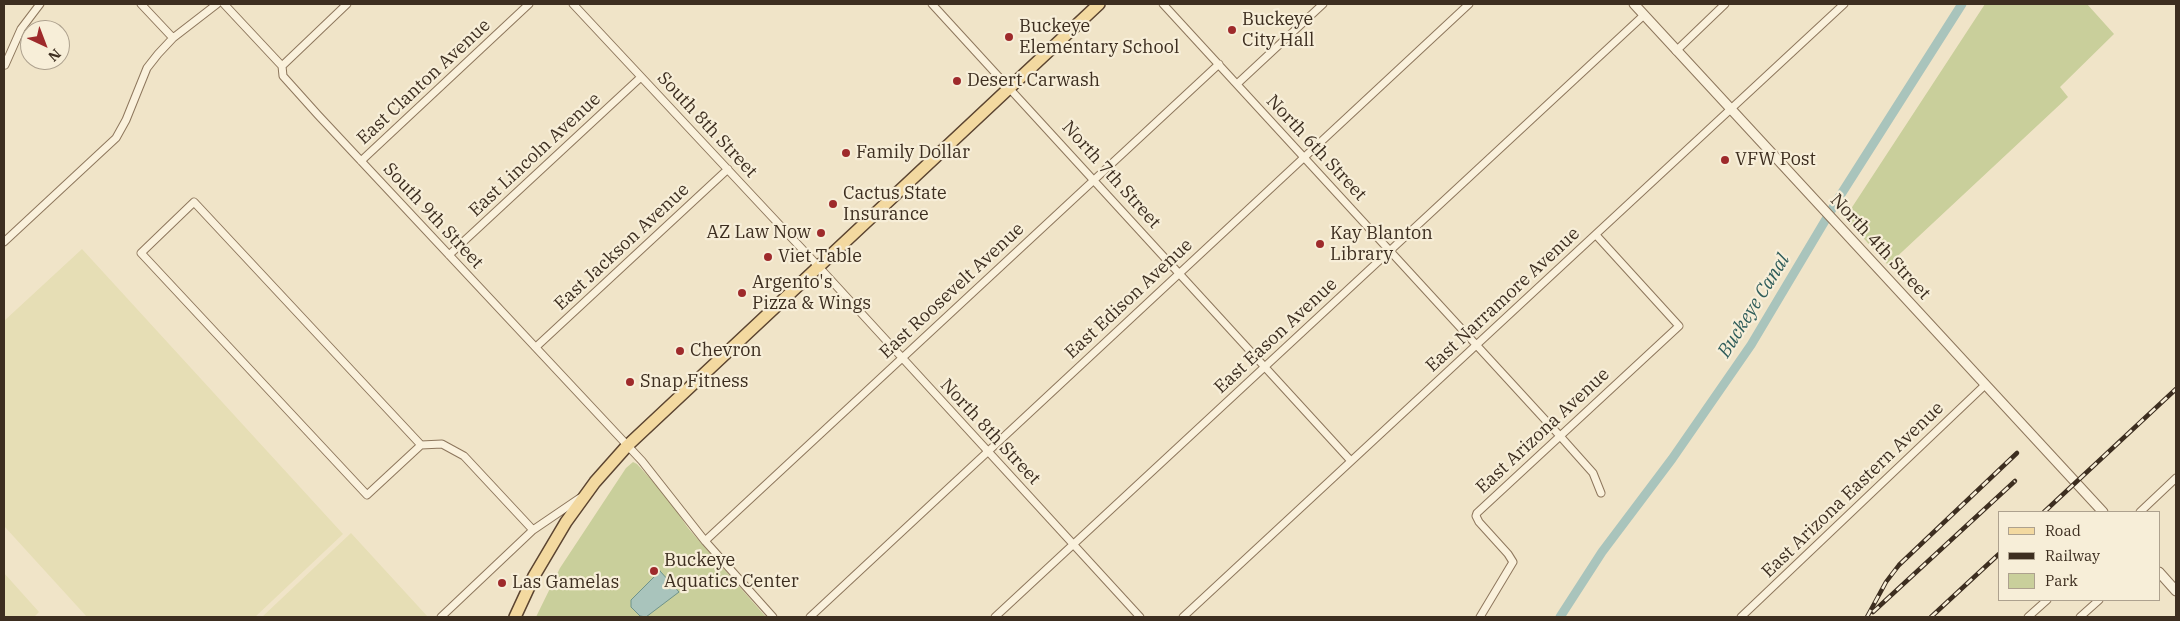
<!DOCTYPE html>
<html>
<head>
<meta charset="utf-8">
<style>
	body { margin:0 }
	#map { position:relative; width:2180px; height:621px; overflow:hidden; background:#f0e4c8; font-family:"IBM Plex Serif",serif }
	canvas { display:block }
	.frame { position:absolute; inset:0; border:5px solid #3d2e20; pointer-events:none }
	.legend { position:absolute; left:1998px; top:511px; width:162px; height:90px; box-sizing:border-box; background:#f7eed8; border:1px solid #ada18e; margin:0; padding:6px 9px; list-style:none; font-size:15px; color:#3d2e20 }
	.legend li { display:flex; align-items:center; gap:10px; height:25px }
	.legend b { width:25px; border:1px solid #ada18e }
	.north { position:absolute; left:20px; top:20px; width:50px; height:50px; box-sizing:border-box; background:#f7eed8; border:1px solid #ada18e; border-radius:50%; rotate:137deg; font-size:14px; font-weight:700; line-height:20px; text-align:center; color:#3d2e20 }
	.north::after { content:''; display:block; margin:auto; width:18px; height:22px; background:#9e2a2b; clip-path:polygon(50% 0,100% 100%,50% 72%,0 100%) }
</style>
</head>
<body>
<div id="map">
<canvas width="2180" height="621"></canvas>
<div class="frame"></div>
<ul class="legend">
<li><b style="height:6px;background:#f3d9a0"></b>Road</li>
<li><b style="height:6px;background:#3d2e20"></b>Railway</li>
<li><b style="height:14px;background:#c9cf9b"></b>Park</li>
</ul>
<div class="north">N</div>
</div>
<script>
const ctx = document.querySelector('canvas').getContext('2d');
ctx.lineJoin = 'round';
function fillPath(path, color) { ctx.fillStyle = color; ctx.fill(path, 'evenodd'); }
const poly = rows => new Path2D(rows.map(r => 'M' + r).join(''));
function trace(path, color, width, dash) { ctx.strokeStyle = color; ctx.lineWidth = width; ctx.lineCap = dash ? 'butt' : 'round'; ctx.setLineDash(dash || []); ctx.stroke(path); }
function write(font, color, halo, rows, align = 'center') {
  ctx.font = font + ' "IBM Plex Serif",serif'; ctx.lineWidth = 4.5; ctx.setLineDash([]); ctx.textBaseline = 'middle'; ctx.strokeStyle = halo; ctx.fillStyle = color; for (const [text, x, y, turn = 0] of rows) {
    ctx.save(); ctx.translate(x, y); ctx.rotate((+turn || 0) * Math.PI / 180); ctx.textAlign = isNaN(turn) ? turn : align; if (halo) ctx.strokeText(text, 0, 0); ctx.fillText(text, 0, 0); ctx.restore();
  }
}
const farmland = poly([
	[82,249,343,534,255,617,87,617,4,526,4,321],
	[351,533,428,617,262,617],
	[4,573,39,612,34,617,4,617]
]);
const green = poly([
	[1985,4,2087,4,2114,34,2060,87,2068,97,1888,265,1845,218],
	[633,462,637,464,667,497,688,528,766,617,536,617,560,568,626,468]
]);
const water = poly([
	[660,571,679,592,646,617,640,616,631,607,631,600,660,571]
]);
const canal = poly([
	[1560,617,1602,552,1672,459,1751,345,1838,199,1962,4]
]);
const minor = poly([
	[141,4,173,38],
	[224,4,282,66,283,76,318,115,642,461,705,541,773,617],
	[573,4,818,266,1140,617],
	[932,4,1351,461],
	[1163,4,1560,436,1593,473,1601,493],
	[1676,51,1725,4],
	[5,65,21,29,40,4],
	[282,66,347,4],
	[1237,84,1323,4],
	[361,161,529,4],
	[4,242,116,138,126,120,147,68,158,54,173,38,217,4],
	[449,255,641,77],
	[536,347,728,169],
	[421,445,194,202,141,253,367,495,421,445,442,444,464,456,533,530],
	[2140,512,2176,478],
	[705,541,1219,64],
	[441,617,533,530,580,498],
	[810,617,1469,4],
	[995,617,1644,15],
	[1183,617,1844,4],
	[1480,617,1513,562,1508,554,1479,522,1476,516,1477,513,1679,326,1596,235],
	[1741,617,1985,385],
	[2028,617,2047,600],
	[2080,617,2099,600]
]);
const tertiary = poly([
	[1634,4,2103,512],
	[2159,572,2176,591]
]);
const primary = poly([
	[515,617,534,576,566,522,595,482,627,446,1099,4]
]);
const rail = poly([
	[2044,512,2176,389],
	[1873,612,2015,481],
	[1867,617,1886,582,1899,565,2017,453],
	[1931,617,1999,554]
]);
const markers = [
	[1232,30,5,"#9e2a2b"],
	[1009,37,5,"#9e2a2b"],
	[957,81,5,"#9e2a2b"],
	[846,153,5,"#9e2a2b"],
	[1725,160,5,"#9e2a2b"],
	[833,204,5,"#9e2a2b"],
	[821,233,5,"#9e2a2b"],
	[1320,244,5,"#9e2a2b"],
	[768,257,5,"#9e2a2b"],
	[742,293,5,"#9e2a2b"],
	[680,351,5,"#9e2a2b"],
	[630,382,5,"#9e2a2b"],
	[654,571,5,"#9e2a2b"],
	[502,583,5,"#9e2a2b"]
];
const poiNames = [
	["Buckeye",1242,20],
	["City Hall",1242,41],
	["Buckeye",1019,27],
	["Elementary School",1019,48],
	["Desert Carwash",967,81],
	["Family Dollar",856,153],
	["VFW Post",1735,160],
	["Cactus State",843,194],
	["Insurance",843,215],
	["AZ Law Now",811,233,"right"],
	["Kay Blanton",1330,234],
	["Library",1330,255],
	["Viet Table",778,257],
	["Argento's",752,283],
	["Pizza & Wings",752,304],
	["Chevron",690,351],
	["Snap Fitness",640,382],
	["Buckeye",664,561],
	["Aquatics Center",664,582],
	["Las Gamelas",512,583]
];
const streetNames = [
	["East Clanton Avenue",424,82,-43],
	["South 8th Street",707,125,47],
	["North 6th Street",1316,148,47],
	["East Lincoln Avenue",535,155,-43],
	["North 7th Street",1111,175,48],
	["South 9th Street",433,216,47],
	["East Jackson Avenue",622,247,-43],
	["North 4th Street",1880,247,47],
	["East Roosevelt Avenue",952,291,-43],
	["East Edison Avenue",1129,299,-43],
	["East Narramore Avenue",1503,300,-43],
	["East Eason Avenue",1276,336,-43],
	["East Arizona Avenue",1543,431,-43],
	["North 8th Street",990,432,47],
	["East Arizona Eastern Avenue",1853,490,-44]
];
const waterNames = [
	["Buckeye Canal",1754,306,-58]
];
fillPath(farmland, '#e6deb5');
fillPath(green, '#c9cf9b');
fillPath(water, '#a9c4bc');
trace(water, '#6f938a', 1);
trace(canal, '#a9c4bc', 9);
trace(minor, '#8d765c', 9);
trace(tertiary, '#8d765c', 11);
trace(primary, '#5b4430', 14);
trace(minor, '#faf1dc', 7);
trace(tertiary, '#faf1dc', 9);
trace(primary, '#f3d9a0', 11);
trace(rail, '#3d2e20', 4.5);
trace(rail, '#f7eed8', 2.5, [8]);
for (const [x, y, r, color] of markers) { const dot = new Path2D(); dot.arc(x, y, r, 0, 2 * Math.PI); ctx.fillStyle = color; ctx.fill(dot); trace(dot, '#f7eed8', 2); }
write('18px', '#3d2e20', '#f7eed8', poiNames, 'left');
write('18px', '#3d2e20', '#f7eed8', streetNames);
write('italic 19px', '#2f5d5a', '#f7eed8', waterNames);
</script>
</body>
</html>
